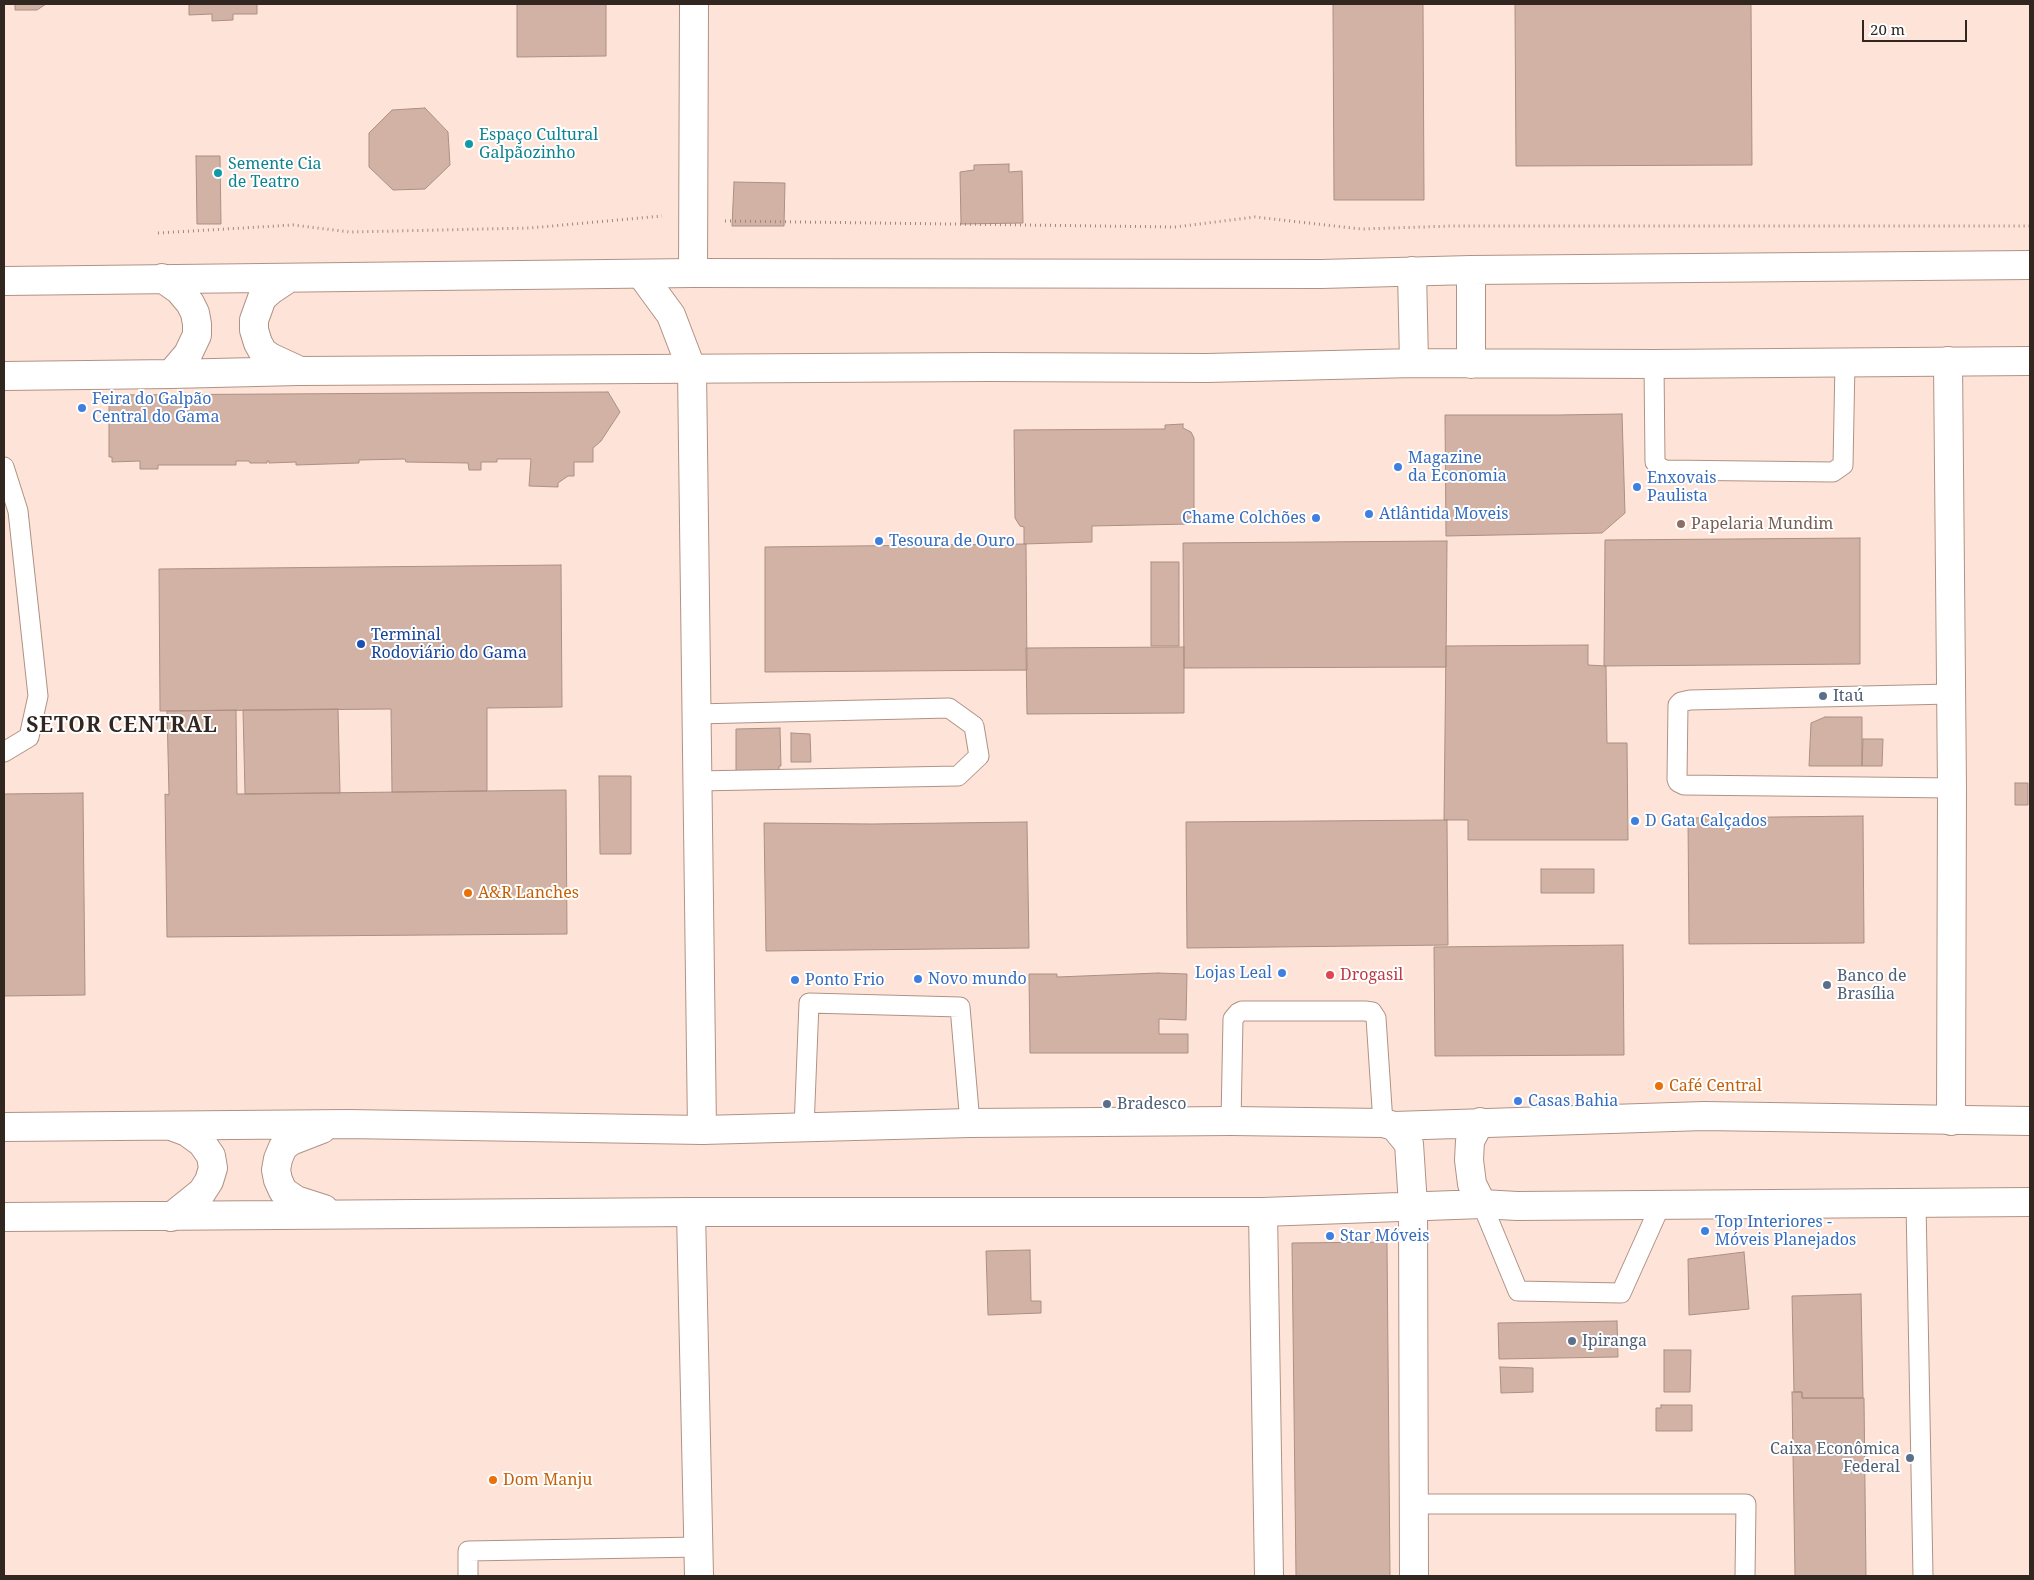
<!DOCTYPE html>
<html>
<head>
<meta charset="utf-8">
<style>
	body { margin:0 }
	#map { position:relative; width:2034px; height:1580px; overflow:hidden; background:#fee4d8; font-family:"Noto Serif",serif }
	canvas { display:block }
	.frame { position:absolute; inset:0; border:5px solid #312620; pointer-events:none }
	.scale { position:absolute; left:1862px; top:20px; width:105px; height:22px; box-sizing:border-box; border:2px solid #312620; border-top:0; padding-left:6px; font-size:15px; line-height:18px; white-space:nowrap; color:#312620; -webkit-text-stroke:4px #fff; paint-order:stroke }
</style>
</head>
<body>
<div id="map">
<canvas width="2034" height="1580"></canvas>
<div class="frame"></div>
<div class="scale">20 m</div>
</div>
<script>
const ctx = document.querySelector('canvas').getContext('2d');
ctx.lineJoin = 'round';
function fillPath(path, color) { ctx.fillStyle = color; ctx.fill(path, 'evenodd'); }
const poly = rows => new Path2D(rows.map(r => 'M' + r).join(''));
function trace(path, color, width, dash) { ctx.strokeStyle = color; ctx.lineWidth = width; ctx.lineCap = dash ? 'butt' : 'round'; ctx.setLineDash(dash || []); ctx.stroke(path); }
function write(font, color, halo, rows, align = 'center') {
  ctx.font = font + ' "Noto Serif",serif'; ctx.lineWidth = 4; ctx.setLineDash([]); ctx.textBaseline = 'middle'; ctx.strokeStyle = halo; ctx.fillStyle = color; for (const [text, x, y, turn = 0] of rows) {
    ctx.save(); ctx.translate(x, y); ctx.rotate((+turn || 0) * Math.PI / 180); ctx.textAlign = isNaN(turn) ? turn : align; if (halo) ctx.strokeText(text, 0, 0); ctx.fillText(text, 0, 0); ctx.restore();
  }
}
const building = poly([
	[15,4,46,4,37,10,15,10,15,4],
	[189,4,257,4,257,14,233,14,233,20,212,21,212,14,189,15,189,4],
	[517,4,606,4,606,56,517,57,517,4],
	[1333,4,1423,4,1424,200,1334,200,1333,4],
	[1515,4,1751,4,1752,165,1516,166,1515,4],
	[425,108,448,132,450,165,425,189,393,190,369,167,369,133,392,110,425,108],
	[196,156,220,156,221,224,197,224,196,156],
	[1009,164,1009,172,1022,171,1023,223,961,224,960,172,974,170,974,165,1009,164],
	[734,182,785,183,784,226,732,226,734,182],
	[608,392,620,412,601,441,593,448,593,462,574,462,574,476,568,476,558,483,558,487,529,486,531,459,497,459,497,462,481,462,481,470,469,470,468,463,406,462,405,459,359,460,359,463,296,465,296,462,269,463,269,461,267,461,267,463,250,463,249,461,236,461,236,465,158,465,158,469,140,469,140,461,112,462,112,457,109,457,109,395,608,392],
	[1622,414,1625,513,1602,533,1446,536,1445,415,1557,415,1622,414],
	[1183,424,1183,428,1191,432,1194,438,1194,519,1189,524,1092,526,1092,542,1024,544,1024,527,1020,526,1015,518,1014,430,1165,429,1165,425,1183,424],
	[1860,538,1860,664,1604,666,1605,540,1860,538],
	[1447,541,1446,667,1184,668,1183,543,1447,541],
	[1026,544,1027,670,765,672,765,547,1026,544],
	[1151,562,1179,562,1179,646,1151,646,1151,562],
	[561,565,562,707,487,708,487,791,392,792,391,709,160,711,159,569,561,565],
	[1588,645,1588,665,1606,666,1607,743,1627,743,1628,840,1468,840,1468,820,1444,820,1446,646,1588,645],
	[1184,647,1184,713,1027,714,1026,648,1184,647],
	[338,709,340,793,245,794,243,710,338,709],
	[236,710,237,794,566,790,567,934,167,937,165,794,169,795,167,711,236,710],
	[1825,717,1862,717,1862,766,1809,766,1811,723,1825,717],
	[780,728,781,766,779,766,779,773,736,774,736,729,780,728],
	[791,733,810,734,811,762,791,762,791,733],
	[1863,739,1883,739,1882,766,1862,766,1863,739],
	[599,776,631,776,631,854,600,854,599,776],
	[2015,783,2028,783,2028,805,2015,805,2015,783],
	[83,793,85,995,4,996,4,794,83,793],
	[1863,816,1864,943,1689,944,1688,818,1863,816],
	[1447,820,1448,945,1187,948,1186,822,1447,820],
	[1027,822,1029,948,766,951,764,823,872,824,1027,822],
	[1541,869,1594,869,1594,893,1541,893,1541,869],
	[1623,945,1624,1055,1435,1056,1434,947,1623,945],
	[1158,973,1187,974,1186,1020,1159,1019,1159,1034,1188,1034,1188,1053,1030,1053,1029,974,1057,974,1057,977,1158,973],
	[1387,1242,1390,1576,1296,1576,1292,1243,1387,1242],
	[1030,1250,1031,1301,1041,1301,1041,1313,988,1315,986,1251,1030,1250],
	[1744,1252,1749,1309,1689,1315,1688,1259,1744,1252],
	[1861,1294,1863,1398,1802,1398,1802,1392,1794,1392,1792,1296,1861,1294],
	[1617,1321,1618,1357,1499,1359,1498,1323,1617,1321],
	[1664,1350,1691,1350,1690,1392,1664,1392,1664,1350],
	[1500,1367,1533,1368,1533,1392,1501,1393,1500,1367],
	[1792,1392,1802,1392,1802,1398,1864,1398,1866,1576,1795,1576,1792,1392],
	[1661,1405,1692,1405,1692,1431,1656,1431,1656,1408,1661,1408,1661,1405]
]);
const path = poly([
	[725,221,1175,227,1255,217,1361,229,1452,226,2030,226],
	[158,233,293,225,350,232,530,228,662,216]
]);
const lane = poly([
	[1654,364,1655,462,1660,468,1666,470,1833,472,1843,465,1845,362],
	[4,467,18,511,38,696,29,737,4,752],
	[1950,694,1690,700,1681,702,1678,705,1677,779,1678,782,1684,785,1952,788],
	[696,714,949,708,974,726,979,756,958,776,697,781],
	[1231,1121,1233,1019,1238,1013,1242,1011,1365,1011,1372,1012,1376,1018,1383,1123],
	[804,1128,809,1003,960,1007,970,1123],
	[1916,1203,1923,1576],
	[1482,1204,1518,1291,1621,1293,1661,1204],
	[1414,1504,1746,1504,1745,1576],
	[468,1576,468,1551,699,1547]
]);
const street = poly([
	[693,273,694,4],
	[641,274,671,315,692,370,702,1130],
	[1948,361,1952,788,1951,1121],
	[1413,1205,1414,1576],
	[691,1212,699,1576],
	[1263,1212,1269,1576]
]);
const secondary = poly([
	[1471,270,1471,364],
	[1412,271,1414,363],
	[162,278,179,290,190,303,195,313,197,324,197,335,188,354,171,374],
	[289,278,271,290,262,298,254,320,254,330,258,343,263,352,270,357,296,369],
	[4,281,693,273,1321,274,1471,270,2030,265],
	[4,376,171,374,299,371,988,367,1207,368,1414,363,1654,364,2030,361],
	[1480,1122,1470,1141,1469,1160,1472,1184,1482,1204],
	[171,1126,187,1132,202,1143,211,1156,213,1168,209,1181,202,1192,171,1217],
	[1394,1126,1409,1144,1413,1205],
	[4,1127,348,1124,702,1130,970,1123,1231,1121,1383,1123,1394,1126,1704,1116,2030,1121],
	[322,1129,291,1141,283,1147,278,1159,276,1170,278,1180,283,1191,296,1200,324,1209],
	[4,1217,691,1212,1263,1212,1482,1204,1517,1206,2030,1202]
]);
const markers = [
	[469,144,5,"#0f9aa8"],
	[218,173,5,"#0f9aa8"],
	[82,408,5,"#3f7fe0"],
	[1398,467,5,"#3f7fe0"],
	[1637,487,5,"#3f7fe0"],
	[1369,514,5,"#3f7fe0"],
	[1316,518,5,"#3f7fe0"],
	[1681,524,5,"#8d6e63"],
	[879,541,5,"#3f7fe0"],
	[361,644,5,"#1a4fb4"],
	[1823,696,5,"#5c6f8a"],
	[1635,821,5,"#3f7fe0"],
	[468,893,5,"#e8710a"],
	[1282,973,5,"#3f7fe0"],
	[1330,975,5,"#e0444e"],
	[918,979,5,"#3f7fe0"],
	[795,980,5,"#3f7fe0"],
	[1827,985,5,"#5c6f8a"],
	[1659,1086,5,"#e8710a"],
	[1518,1101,5,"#3f7fe0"],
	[1107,1104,5,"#5c6f8a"],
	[1705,1231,5,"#3f7fe0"],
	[1330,1236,5,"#3f7fe0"],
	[1572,1341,5,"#5c6f8a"],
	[1910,1458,5,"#5c6f8a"],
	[493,1480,5,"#e8710a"]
];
const cultureNames = [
	["Espaço Cultural",479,135],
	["Galpãozinho",479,153],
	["Semente Cia",228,164],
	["de Teatro",228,182]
];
const shopNames = [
	["Feira do Galpão",92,399],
	["Central do Gama",92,417],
	["Magazine",1408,458],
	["da Economia",1408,476],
	["Enxovais",1647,478],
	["Paulista",1647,496],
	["Atlântida Moveis",1379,514],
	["Chame Colchões",1306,518,"right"],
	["Tesoura de Ouro",889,541],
	["D Gata Calçados",1645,821],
	["Lojas Leal",1272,973,"right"],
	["Novo mundo",928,979],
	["Ponto Frio",805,980],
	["Casas Bahia",1528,1101],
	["Top Interiores -",1715,1222],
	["Móveis Planejados",1715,1240],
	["Star Móveis",1340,1236]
];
const educationNames = [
	["Papelaria Mundim",1691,524]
];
const transitNames = [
	["Terminal",371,635],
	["Rodoviário do Gama",371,653]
];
const serviceNames = [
	["Itaú",1833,696],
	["Banco de",1837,976],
	["Brasília",1837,994],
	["Bradesco",1117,1104],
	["Ipiranga",1582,1341],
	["Caixa Econômica",1900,1449,"right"],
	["Federal",1900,1467,"right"]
];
const foodNames = [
	["A&R Lanches",478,893],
	["Café Central",1669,1086],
	["Dom Manju",503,1480]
];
const healthNames = [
	["Drogasil",1340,975]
];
const districtNames = [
	["SETOR CENTRAL",122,726]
];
fillPath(building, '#d1b2a5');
trace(building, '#ad8f82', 1);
trace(lane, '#b09285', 21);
trace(street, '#b09285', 30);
trace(secondary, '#b09285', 30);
trace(path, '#9c8980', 3, [1, 4]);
trace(lane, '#fff', 19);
trace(street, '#fff', 28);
trace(secondary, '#fff', 28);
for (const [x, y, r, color] of markers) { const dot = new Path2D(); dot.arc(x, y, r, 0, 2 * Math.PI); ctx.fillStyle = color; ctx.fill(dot); trace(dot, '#fff', 2); }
write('16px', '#0d838f', '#fff', cultureNames, 'left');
write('16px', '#366cbe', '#fff', shopNames, 'left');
write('16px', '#785e54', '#fff', educationNames, 'left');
write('16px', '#164399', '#fff', transitNames, 'left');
write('16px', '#4e5e75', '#fff', serviceNames, 'left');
write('16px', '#c56008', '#fff', foodNames, 'left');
write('16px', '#be3a42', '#fff', healthNames, 'left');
ctx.letterSpacing = '1px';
write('bold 21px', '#312620', '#fff', districtNames);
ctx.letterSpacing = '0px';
</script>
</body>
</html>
